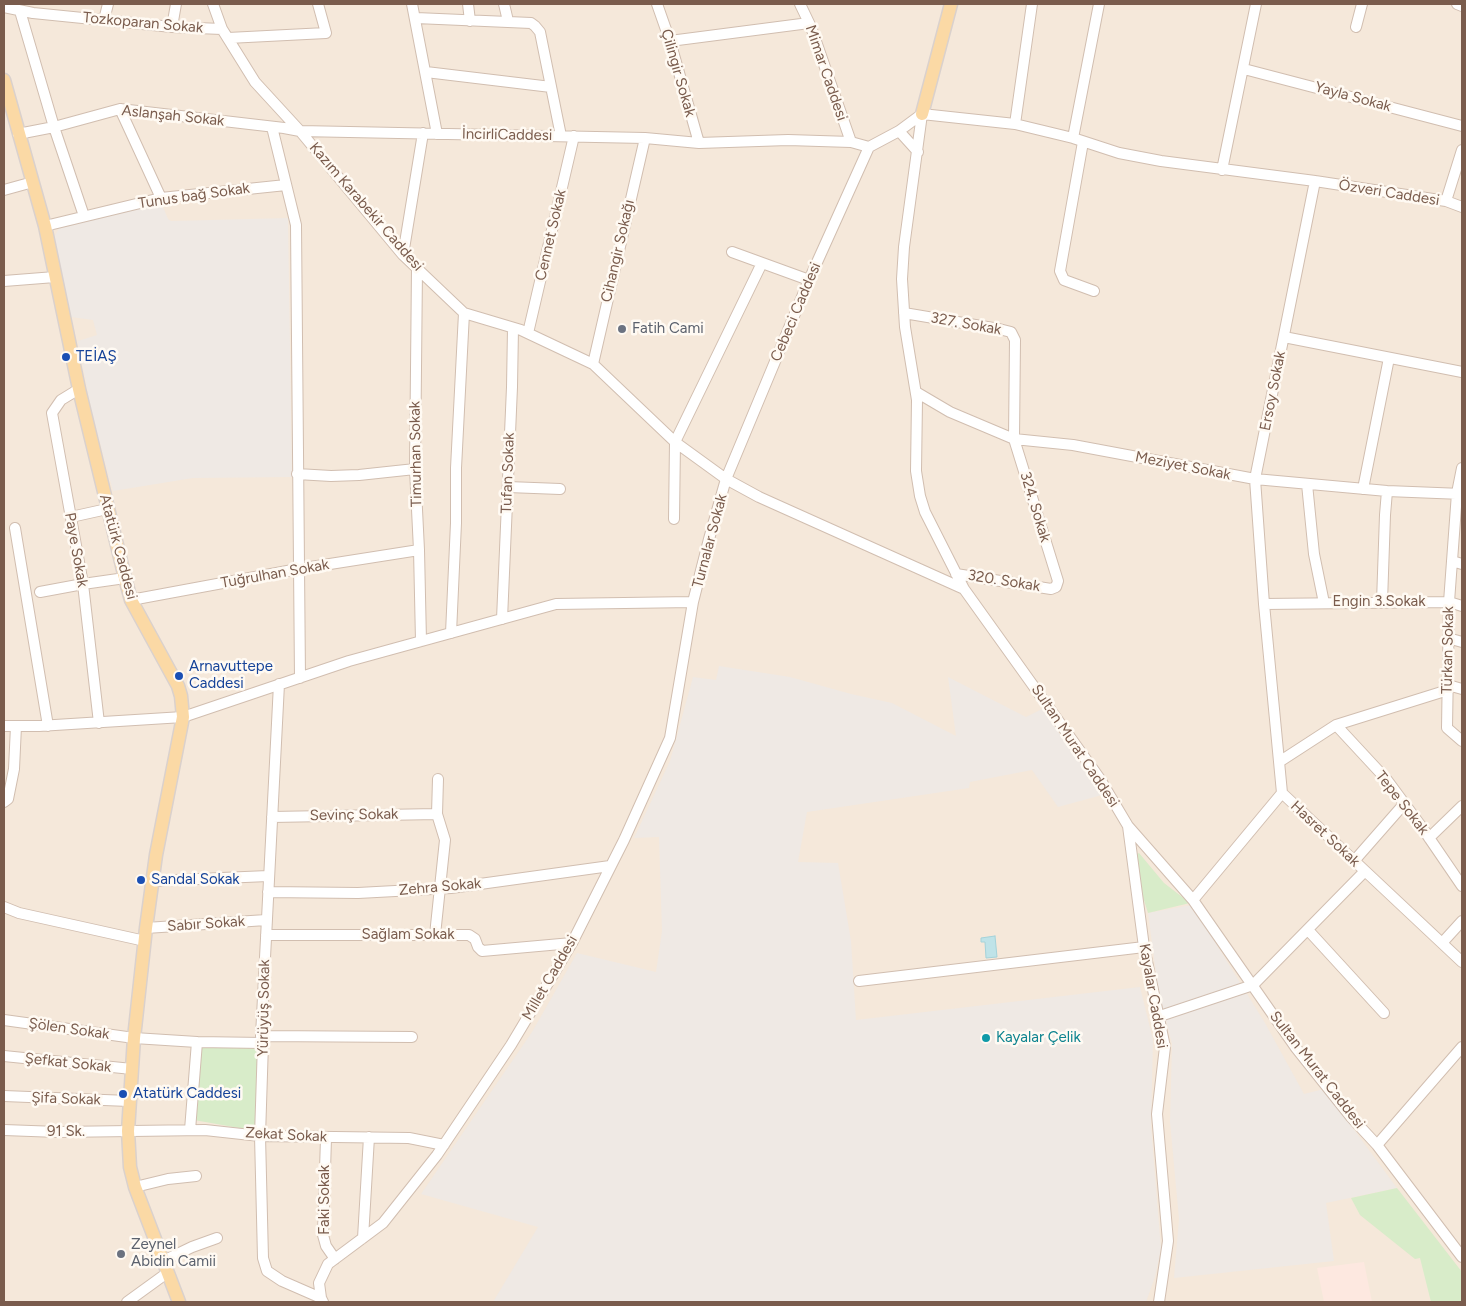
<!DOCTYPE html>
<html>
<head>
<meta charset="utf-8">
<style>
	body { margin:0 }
	#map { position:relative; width:1466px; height:1306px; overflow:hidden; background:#fdf6ec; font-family:Figtree,sans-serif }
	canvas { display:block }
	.frame { position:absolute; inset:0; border:5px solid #7a5c4d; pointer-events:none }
</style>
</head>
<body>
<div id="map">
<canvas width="1466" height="1306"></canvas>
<div class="frame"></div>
</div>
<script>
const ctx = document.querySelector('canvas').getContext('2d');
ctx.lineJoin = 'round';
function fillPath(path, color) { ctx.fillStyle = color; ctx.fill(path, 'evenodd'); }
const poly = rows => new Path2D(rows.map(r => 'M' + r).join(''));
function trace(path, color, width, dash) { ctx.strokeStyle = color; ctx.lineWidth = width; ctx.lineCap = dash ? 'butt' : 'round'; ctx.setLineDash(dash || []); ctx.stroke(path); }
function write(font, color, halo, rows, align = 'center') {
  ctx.font = font + ' Figtree,sans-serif'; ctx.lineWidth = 5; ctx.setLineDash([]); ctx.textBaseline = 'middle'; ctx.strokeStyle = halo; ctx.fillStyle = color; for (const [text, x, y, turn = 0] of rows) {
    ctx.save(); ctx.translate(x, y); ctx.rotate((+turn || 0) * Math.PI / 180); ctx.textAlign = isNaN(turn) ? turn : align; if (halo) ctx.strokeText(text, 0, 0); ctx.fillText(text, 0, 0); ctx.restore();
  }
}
const residential = poly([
	[4,4,1462,4,1462,1302,4,1302]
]);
const commercial = poly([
	[1364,1262,1372,1302,1324,1302,1317,1268]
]);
const industrial = poly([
	[161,202,168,219,171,221,288,218,292,477,193,478,113,491,92,413,78,341,97,335,93,320,71,317,54,238,59,228],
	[719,666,790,677,851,694,892,703,956,736,948,677,1026,717,1042,709,1079,761,1102,795,1058,807,1032,770,970,782,969,788,807,812,798,862,838,863,851,941,856,1020,1140,987,1153,1040,1151,1126,1161,1249,1155,1277,1146,1302,493,1302,538,1227,421,1194,532,1032,577,953,656,972,662,931,659,837,634,838,670,761,693,677,716,680],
	[1192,905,1265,1023,1304,1094,1324,1089,1397,1188,1326,1203,1334,1261,1174,1278,1179,1219,1170,1122,1172,1044,1158,988,1148,913]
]);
const green = poly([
	[1139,853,1164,883,1190,903,1148,913,1143,897,1137,854],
	[200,1044,261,1049,256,1131,194,1120],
	[1397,1188,1462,1272,1462,1302,1431,1302,1420,1258,1415,1259,1360,1215,1351,1198]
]);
const water = poly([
	[995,936,997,957,986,958,985,942,981,942,981,938,995,936]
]);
const minor = poly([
	[213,4,222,29,255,82,300,131,645,138,699,143,788,140,851,142,869,147],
	[412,4,437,134],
	[468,4,470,21],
	[504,4,508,21],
	[657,4,670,41,699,143],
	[800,4,811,27,851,142],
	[1457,4,1462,6],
	[4,7,33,13,172,27,222,29],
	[20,11,54,127,84,216],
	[416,18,531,23,535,26,540,32,561,136],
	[104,20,108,4],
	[172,27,176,4],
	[1356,27,1362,4],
	[228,38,326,33,318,4],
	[670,41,809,23],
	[1244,69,1462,126],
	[426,72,551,87],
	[120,109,161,198],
	[922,114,904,247,902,279,905,327,917,400,916,471,920,496,925,512,964,589,1100,779,1128,826,1193,900,1296,1048,1351,1117,1377,1145,1462,1257],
	[1015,124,1073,138,1099,4],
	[272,127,296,225,300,678],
	[899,131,918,152],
	[18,134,54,127,120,109,284,128,300,131,403,255,464,313,521,330,593,364,675,442,726,479,759,497,964,589],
	[1073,138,1119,153,1161,161,1315,181,1446,201,1462,207],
	[1083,142,1060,271,1064,280,1094,291],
	[869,147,899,131,922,114,1015,124,1032,4],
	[1222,170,1256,4],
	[1315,181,1255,479,1264,604,1282,793,1462,962],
	[4,190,33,182],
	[1446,201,1462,150],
	[45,226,161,198,286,185],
	[732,252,809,280],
	[403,255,423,133],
	[417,268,415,469,419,550,421,641],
	[4,281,55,277],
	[904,313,999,329,1011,332,1015,340,1014,439,1058,581,1056,587,1051,589,956,574],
	[528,333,574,136],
	[1284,337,1462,372],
	[593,364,645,138],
	[79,389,61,400,52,413,83,584,99,723],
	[916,392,950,412,1014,439,1073,445,1255,479,1387,491,1462,494],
	[1462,468,1457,493,1449,602,1447,728,1462,741],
	[297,474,331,476,359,475,415,469],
	[1307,484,1314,554,1324,603],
	[508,487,560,489],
	[1363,489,1389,358],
	[71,517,107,509],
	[674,519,675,442,762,263],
	[15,528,48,726],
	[1452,561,1462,564],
	[40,592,83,584,125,578],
	[131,600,298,569,419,550],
	[1382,602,1385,515,1387,491],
	[1264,604,1449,602,1462,606],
	[502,619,512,387,513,328],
	[451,633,456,523,456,468,464,313],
	[1448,638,1462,642],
	[279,684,261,1036,263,1043,260,1136,263,1258,267,1271,282,1281,321,1298],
	[1448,685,1462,689],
	[1336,725,1387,780,1421,826,1462,886],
	[4,726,39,726,183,717,349,661,556,604,693,602],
	[1279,762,1336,725,1448,690],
	[4,802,8,799,14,769,16,726],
	[272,817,437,814],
	[1128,826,1144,947,1165,1047,1157,1114,1168,1241,1159,1302],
	[1429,838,1462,806],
	[1354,861,1404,804],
	[153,881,268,876],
	[268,892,358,893,451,888,610,866],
	[1193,900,1282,793],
	[4,907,19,913,145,941],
	[146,928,266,920],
	[1308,930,1384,1013],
	[266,935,469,935,475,939,478,947,482,951,572,943],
	[435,935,445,840,437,814,438,779],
	[1442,943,1462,921],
	[859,981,1144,947],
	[1157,1017,1253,985,1365,871],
	[4,1020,134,1038,197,1042,263,1043],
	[261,1036,412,1037],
	[4,1056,132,1069],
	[4,1096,129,1101],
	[4,1130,58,1132,205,1130,260,1136,409,1138,444,1145],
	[190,1130,197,1042],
	[326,1138,323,1235,326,1246,335,1259],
	[1377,1145,1462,1047],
	[135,1187,168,1179,196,1176],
	[363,1238,369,1137],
	[163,1261,192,1247,217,1238],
	[127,1302,167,1273],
	[323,1302,321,1298,319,1283,328,1264,383,1223,437,1155,511,1045,572,943,624,840,670,738,693,602,709,539,726,479,809,280,869,147]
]);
const major = poly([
	[4,80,45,226,79,389,125,578,131,600,178,686,181,696,183,717,156,855,146,928,134,1038,128,1131,130,1167,135,1187,179,1302],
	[922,114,951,4]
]);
const markers = [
	[622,329,5,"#6b7280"],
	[66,357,5,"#1a4fb4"],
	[179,676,5,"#1a4fb4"],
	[141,880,5,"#1a4fb4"],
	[986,1038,5,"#0f9aa8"],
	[123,1094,5,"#1a4fb4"],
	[121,1254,5,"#6b7280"]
];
const streetNames = [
	["Tozkoparan Sokak",143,23,5],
	["Çilingir Sokak",678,73,74],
	["Mimar Caddesi",826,73,71],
	["Yayla Sokak",1353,97,15],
	["Aslanşah Sokak",173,116,6],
	["İncirliCaddesi",507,135,1],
	["Özveri Caddesi",1389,193,9],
	["Tunus bağ Sokak",194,196,-8],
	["Kazım Karabekir Caddesi",366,207,49],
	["Cennet Sokak",551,235,-77],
	["Cihangir Sokağı",618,251,-77],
	["Cebeci Caddesi",796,312,-67],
	["327. Sokak",966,324,10],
	["Ersoy Sokak",1273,391,-79],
	["Timurhan Sokak",416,454,-91],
	["Meziyet Sokak",1183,466,11],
	["Tufan Sokak",508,473,-88],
	["324. Sokak",1035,507,73],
	["Turnalar Sokak",710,541,-75],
	["Atatürk Caddesi",118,547,75],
	["Paye Sokak",76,550,80],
	["Tuğrulhan Sokak",275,574,-10],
	["320. Sokak",1004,581,9],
	["Engin 3.Sokak",1379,602],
	["Türkan Sokak",1448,650,-89],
	["Sultan Murat Caddesi",1075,746,56],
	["Tepe Sokak",1402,803,52],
	["Sevinç Sokak",354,815,-1],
	["Hasret Sokak",1325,834,43],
	["Zehra Sokak",440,887,-5],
	["Sabır Sokak",206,924,-4],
	["Sağlam Sokak",408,935],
	["Millet Caddesi",550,978,-60],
	["Kayalar Caddesi",1153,996,80],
	["Yürüyüş Sokak",264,1008,-89],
	["Şölen Sokak",69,1029,8],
	["Şefkat Sokak",68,1063,6],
	["Sultan Murat Caddesi",1317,1070,52],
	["Şifa Sokak",66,1099,2],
	["91 Sk.",66,1132],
	["Zekat Sokak",286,1135,3],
	["Faki Sokak",325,1200,-90]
];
const worshipNames = [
	["Fatih Cami",632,329],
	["Zeynel",131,1245],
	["Abidin Camii",131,1262]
];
const transitNames = [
	["TEİAŞ",76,357],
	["Arnavuttepe",189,667],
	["Caddesi",189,684],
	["Sandal Sokak",151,880],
	["Atatürk Caddesi",133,1094]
];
const cultureNames = [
	["Kayalar Çelik",996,1038]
];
fillPath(residential, '#f5e8da');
fillPath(commercial, '#fde8e0');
fillPath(industrial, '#efe9e4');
fillPath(green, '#d8ecc9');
fillPath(water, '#bfe3e8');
trace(water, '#a5d3da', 1);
trace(minor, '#d1beb0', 12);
trace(major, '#dad1cd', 15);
trace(minor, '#fff', 10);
trace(major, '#fbd9a5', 12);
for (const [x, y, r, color] of markers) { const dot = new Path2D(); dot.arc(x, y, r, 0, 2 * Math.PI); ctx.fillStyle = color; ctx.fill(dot); trace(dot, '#fffaf3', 2); }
write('15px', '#7a5c4d', '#fffaf3', streetNames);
write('15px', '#5b616d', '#fffaf3', worshipNames, 'left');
write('15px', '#164399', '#fffaf3', transitNames, 'left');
write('15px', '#0d838f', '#fffaf3', cultureNames, 'left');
</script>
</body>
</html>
